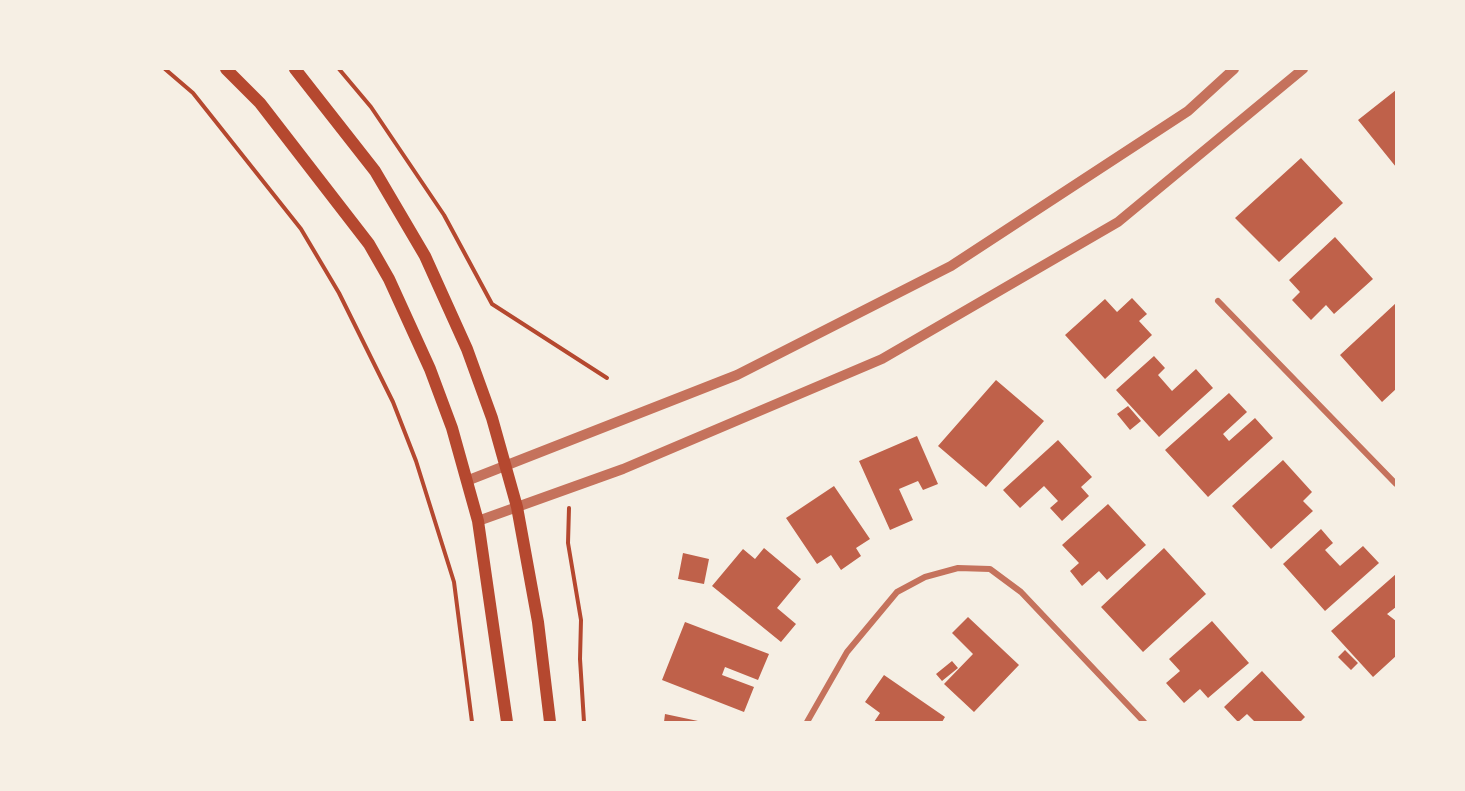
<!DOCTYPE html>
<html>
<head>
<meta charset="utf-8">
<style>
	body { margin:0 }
	#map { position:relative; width:1465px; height:791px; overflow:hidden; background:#f6efe4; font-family:Inter,sans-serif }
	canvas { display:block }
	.frame { position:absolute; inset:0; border:70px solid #f6efe4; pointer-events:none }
</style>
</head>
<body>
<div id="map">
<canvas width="1465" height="791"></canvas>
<div class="frame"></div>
</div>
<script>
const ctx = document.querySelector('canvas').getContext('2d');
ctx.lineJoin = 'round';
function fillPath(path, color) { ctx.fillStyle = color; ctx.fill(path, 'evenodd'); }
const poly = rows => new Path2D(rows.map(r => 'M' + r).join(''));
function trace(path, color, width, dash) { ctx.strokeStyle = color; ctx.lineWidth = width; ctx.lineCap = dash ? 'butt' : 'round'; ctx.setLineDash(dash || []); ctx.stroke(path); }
const building = poly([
	[1396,90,1396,167,1358,120],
	[1301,158,1343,203,1279,262,1235,218],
	[1335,237,1373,279,1334,314,1326,305,1311,320,1292,300,1300,292,1289,280],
	[1132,298,1147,314,1139,321,1152,335,1105,379,1065,335,1105,299,1117,312],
	[1396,303,1396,389,1382,402,1340,355],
	[1154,356,1165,368,1158,375,1172,391,1196,369,1213,388,1159,437,1116,390],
	[996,380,1044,421,986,487,938,446],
	[1229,393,1247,412,1223,434,1229,441,1255,418,1273,438,1208,497,1165,450],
	[1128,406,1141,421,1130,430,1117,414],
	[917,436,938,484,923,490,918,481,899,489,913,520,890,530,859,461],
	[1058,440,1092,477,1081,487,1089,496,1062,521,1050,508,1058,501,1044,486,1020,508,1003,490],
	[1283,460,1312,492,1303,501,1313,511,1271,549,1232,506],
	[834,486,870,539,856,548,861,556,841,570,831,555,817,564,786,518],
	[1108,504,1146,545,1107,580,1099,571,1082,586,1070,571,1079,563,1062,545],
	[1321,529,1333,543,1325,550,1340,566,1363,546,1379,563,1325,611,1283,564],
	[764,548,801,579,777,608,796,624,781,642,712,586,743,549,755,559],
	[1164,548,1206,594,1143,652,1101,607],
	[683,553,709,559,704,584,678,579],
	[1396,574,1396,607,1387,614,1396,621,1396,656,1373,677,1331,631],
	[968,617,1019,665,974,712,944,684,973,654,952,633],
	[1212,621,1249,663,1208,698,1200,689,1184,703,1166,683,1180,671,1169,659],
	[685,622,769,654,758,680,725,667,722,675,754,687,744,712,662,680],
	[1345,650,1358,663,1351,670,1338,657],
	[952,661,958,668,942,681,936,674],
	[1262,671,1305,717,1300,722,1255,722,1247,714,1238,722,1224,707],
	[884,675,945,717,942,722,874,722,880,713,865,702],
	[665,714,698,721,698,722,664,722]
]);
const path = poly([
	[165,69,193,93,301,229,339,293,393,402,416,461,454,582,472,722],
	[339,69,371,107,444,215,492,304,607,378],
	[569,508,568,543,581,620,580,659,584,722]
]);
const minor = poly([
	[1218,301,1396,484],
	[807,722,847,652,897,592,925,577,958,568,990,569,1021,592,1144,722]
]);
const tertiary = poly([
	[469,480,737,375,951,266,1188,111,1234,69],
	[478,521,623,469,882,359,1118,222,1303,69]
]);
const secondary = poly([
	[226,69,260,103,369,244,389,279,430,369,452,428,478,521,507,722],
	[295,69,375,171,425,256,467,349,492,418,517,507,538,622,550,722]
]);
fillPath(building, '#bf614a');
trace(path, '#b5482f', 4);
trace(minor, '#c5725c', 6);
trace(tertiary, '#c5725c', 10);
trace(secondary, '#b5482f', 12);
</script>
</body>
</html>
